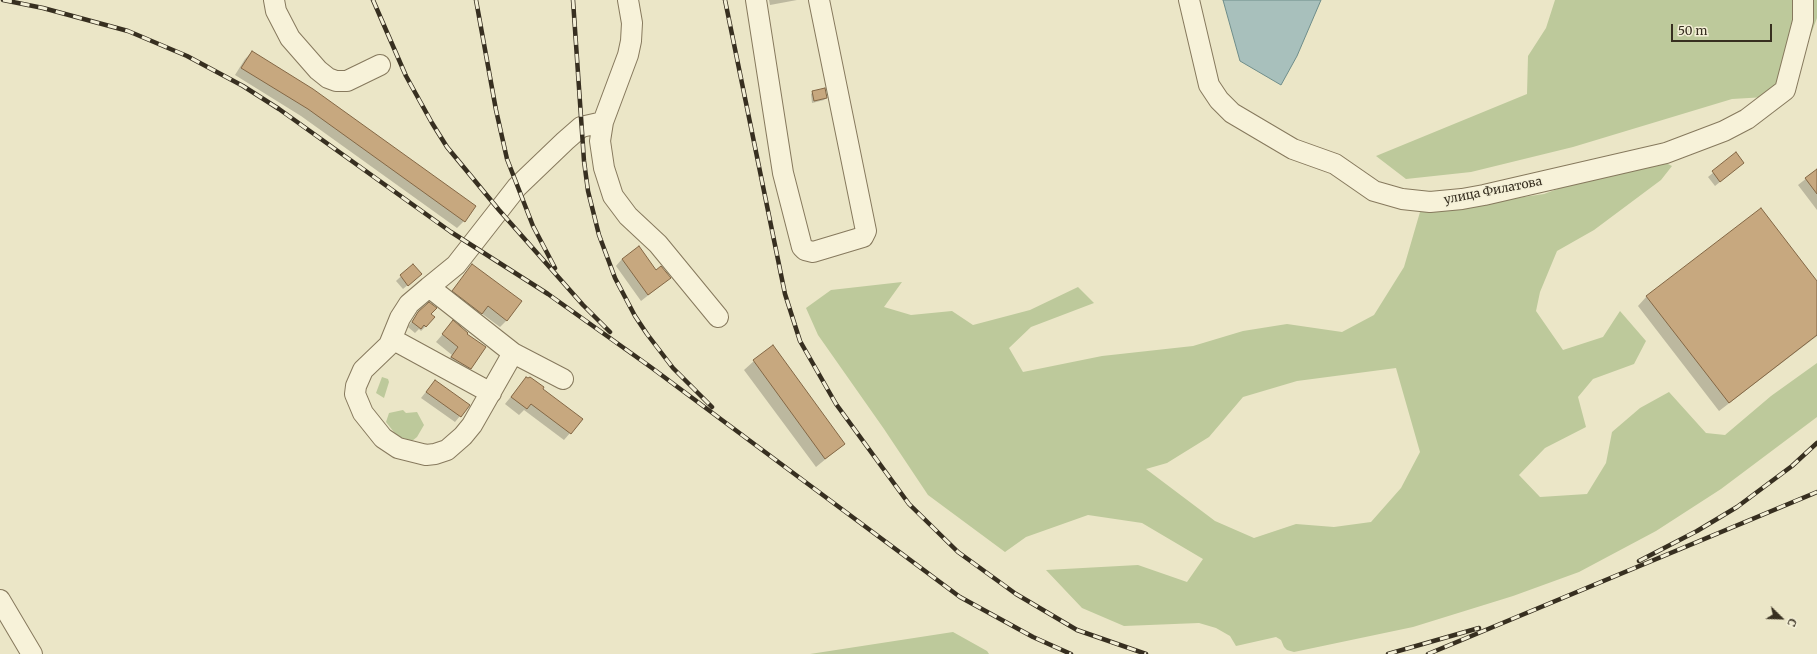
<!DOCTYPE html>
<html>
<head>
<meta charset="utf-8">
<style>
	body { margin:0 }
	#map { position:relative; width:1817px; height:654px; overflow:hidden; background:#ebe6c7; font-family:Merriweather,serif }
	canvas { display:block }
	.north { position:absolute; left:1761px; top:598px; width:40px; height:40px; -webkit-text-stroke:3px #f3efd6; paint-order:stroke; rotate:113deg; font-size:11px; font-weight:700; line-height:16px; text-align:center; color:#372f20 }
	.north::after { content:''; display:block; margin:auto; width:14px; height:18px; background:#372f20; clip-path:polygon(50% 0,100% 100%,50% 72%,0 100%) }
	.scale { position:absolute; left:1671px; top:24px; width:101px; height:18px; box-sizing:border-box; border:2px solid #372f20; border-top:0; padding-left:5px; font-size:12px; line-height:14px; white-space:nowrap; color:#372f20; -webkit-text-stroke:3px #f3efd6; paint-order:stroke }
</style>
</head>
<body>
<div id="map">
<canvas width="1817" height="654"></canvas>
<div class="north">С</div>
<div class="scale">50 m</div>
</div>
<script>
const c = document.querySelector('canvas').getContext('2d');
c.lineJoin = 'round';
function paint(path, color) { c.fillStyle = color; c.fill(path, 'evenodd'); }
const toPath = rows => new Path2D(rows.map(r => 'M' + r).join(''));
function trace(path, color, width, dash) { c.strokeStyle = color; c.lineWidth = width; c.lineCap = dash ? 'butt' : 'round'; c.setLineDash(dash || []); c.stroke(path); }
function label(font, color, halo, rows, align = 'center') {
  c.font = font + ' Merriweather,serif'; c.lineWidth = 3; c.setLineDash([]); c.textBaseline = 'middle'; c.strokeStyle = halo; c.fillStyle = color; for (const [text, x, y, turn = 0] of rows) {
    c.save(); c.translate(x, y); c.rotate((+turn || 0) * Math.PI / 180); c.textAlign = isNaN(turn) ? turn : align; if (halo) c.strokeText(text, 0, 0); c.fillText(text, 0, 0); c.restore();
  }
}
paint(toPath([
	[1555,0,1817,0,1817,18,1798,68,1766,97,1732,99,1573,147,1471,172,1406,179,1376,156,1527,94,1528,56,1546,28],
	[1649,155,1672,166,1661,180,1594,230,1557,251,1540,292,1536,311,1563,350,1603,337,1620,311,1646,341,1634,364,1593,379,1578,397,1586,427,1545,448,1519,475,1540,497,1587,494,1606,463,1612,432,1640,408,1669,392,1706,433,1725,435,1771,396,1817,363,1817,417,1721,489,1656,531,1579,572,1513,596,1413,627,1294,652,1287,650,1284,647,1281,640,1276,637,1236,646,1230,636,1216,628,1199,623,1124,626,1082,608,1046,570,1138,565,1187,582,1203,559,1142,523,1088,515,1026,537,1005,552,928,495,884,429,818,335,806,308,831,290,902,282,884,307,911,315,952,311,973,325,1030,310,1078,287,1094,303,1031,327,1009,348,1023,372,1102,356,1193,346,1243,331,1287,324,1342,332,1374,315,1404,267,1420,212,1544,194],
	[1396,368,1420,452,1401,488,1371,522,1334,527,1296,524,1254,538,1215,521,1146,469,1167,463,1209,437,1243,397,1297,381],
	[382,377,388,379,389,382,384,398,376,393],
	[403,410,406,413,417,412,424,425,417,437,412,441,397,436,386,422,389,413],
	[953,632,987,651,989,654,810,654]
]), '#bdc99b');
const water = toPath([
	[1223,0,1321,0,1297,56,1281,85,1240,61,1223,0]
]);
paint(water, '#a8c0bc');
trace(water, '#6f8d8a', 1);
paint(toPath([
	[769,0,797,0,770,5],
	[252,52,475,206,464,221,457,228,301,116,235,75,245,59],
	[813,92,826,98,824,100,812,103,811,94],
	[1736,154,1743,163,1715,186,1708,177],
	[1817,170,1817,210,1798,185],
	[622,259,656,271,670,278,641,301,616,266],
	[413,265,416,278,403,289,396,281],
	[472,266,507,320,500,327,481,313,474,320,446,298],
	[1817,283,1817,336,1719,411,1638,306,1647,296],
	[418,312,430,314,426,326,421,331,419,329,415,333,408,327],
	[453,322,466,334,470,368,463,375,445,364,452,355,436,342],
	[773,347,844,444,816,467,744,370,754,361],
	[526,378,541,389,570,433,564,440,524,410,519,415,505,404],
	[429,388,460,416,455,422,421,398]
]), '#0003');
const building = toPath([
	[252,51,313,89,476,206,465,222,308,109,241,68,252,51],
	[825,88,827,98,814,101,812,91,825,88],
	[1736,152,1744,163,1720,182,1712,171,1736,152],
	[1817,169,1817,194,1805,178,1817,169],
	[1761,208,1817,281,1817,335,1729,403,1646,296,1761,208],
	[639,246,656,270,661,266,671,278,648,295,622,259,639,246],
	[413,264,422,274,408,286,400,275,413,264],
	[472,264,522,301,507,321,488,306,482,314,452,291,472,264],
	[429,302,437,308,431,314,435,317,426,327,424,325,421,329,412,322,418,312,429,302],
	[453,320,468,333,467,334,486,347,471,369,451,357,458,347,442,334,453,320],
	[773,345,845,444,825,459,753,360,773,345],
	[526,377,528,378,530,377,544,387,543,389,583,419,571,434,531,404,527,409,511,397,526,377],
	[435,380,470,405,461,417,426,392,435,380]
]);
paint(building, '#c7a87f');
trace(building, '#836745', 1);
const minor = toPath([
	[274,0,276,11,290,38,318,70,328,78,336,81,347,81,380,65],
	[628,0,632,23,631,41,628,55,603,122,600,141,604,168,613,196,628,216,658,244,718,317],
	[756,0,783,173,802,247,805,250,813,252,863,237,866,231,819,0],
	[1189,0,1209,85,1219,100,1232,113,1293,149,1335,164,1374,191,1402,199,1430,202,1462,199,1484,195,1666,153,1724,131,1747,119,1785,90,1803,21,1803,0],
	[429,287,409,304,400,318,389,345,363,370,356,386,355,394,363,413,383,438,398,448,426,455,435,454,447,450,463,436,472,425,513,353,429,287,456,265,517,187,565,141,581,127,603,122],
	[392,339,491,393],
	[513,353,563,379],
	[0,600,32,654]
]);
trace(minor, '#86795d', 22);
trace(minor, '#f7f2d9', 20);
const rail = toPath([
	[3,0,43,8,128,31,187,56,243,86,279,109,451,232,548,294,652,368,960,597,1033,637,1071,654],
	[373,0,406,76,432,123,447,147,499,210,583,305,610,332],
	[476,0,496,110,507,159,533,226,555,268],
	[573,0,584,161,588,191,599,235,615,278,635,316,647,334,673,368,712,407],
	[725,0,785,294,800,341,836,404,909,504,958,552,1016,594,1077,630,1146,654],
	[1639,561,1697,531,1737,507,1792,466,1817,443],
	[1388,654,1479,628],
	[1428,654,1817,492]
]);
trace(rail, '#372f20', 4.5);
trace(rail, '#f3efd6', 3, [9]);
label('12px', '#372f20', '#f3efd6', [
	["улица Филатова",1493,191,-11]
]);
</script>
</body>
</html>
